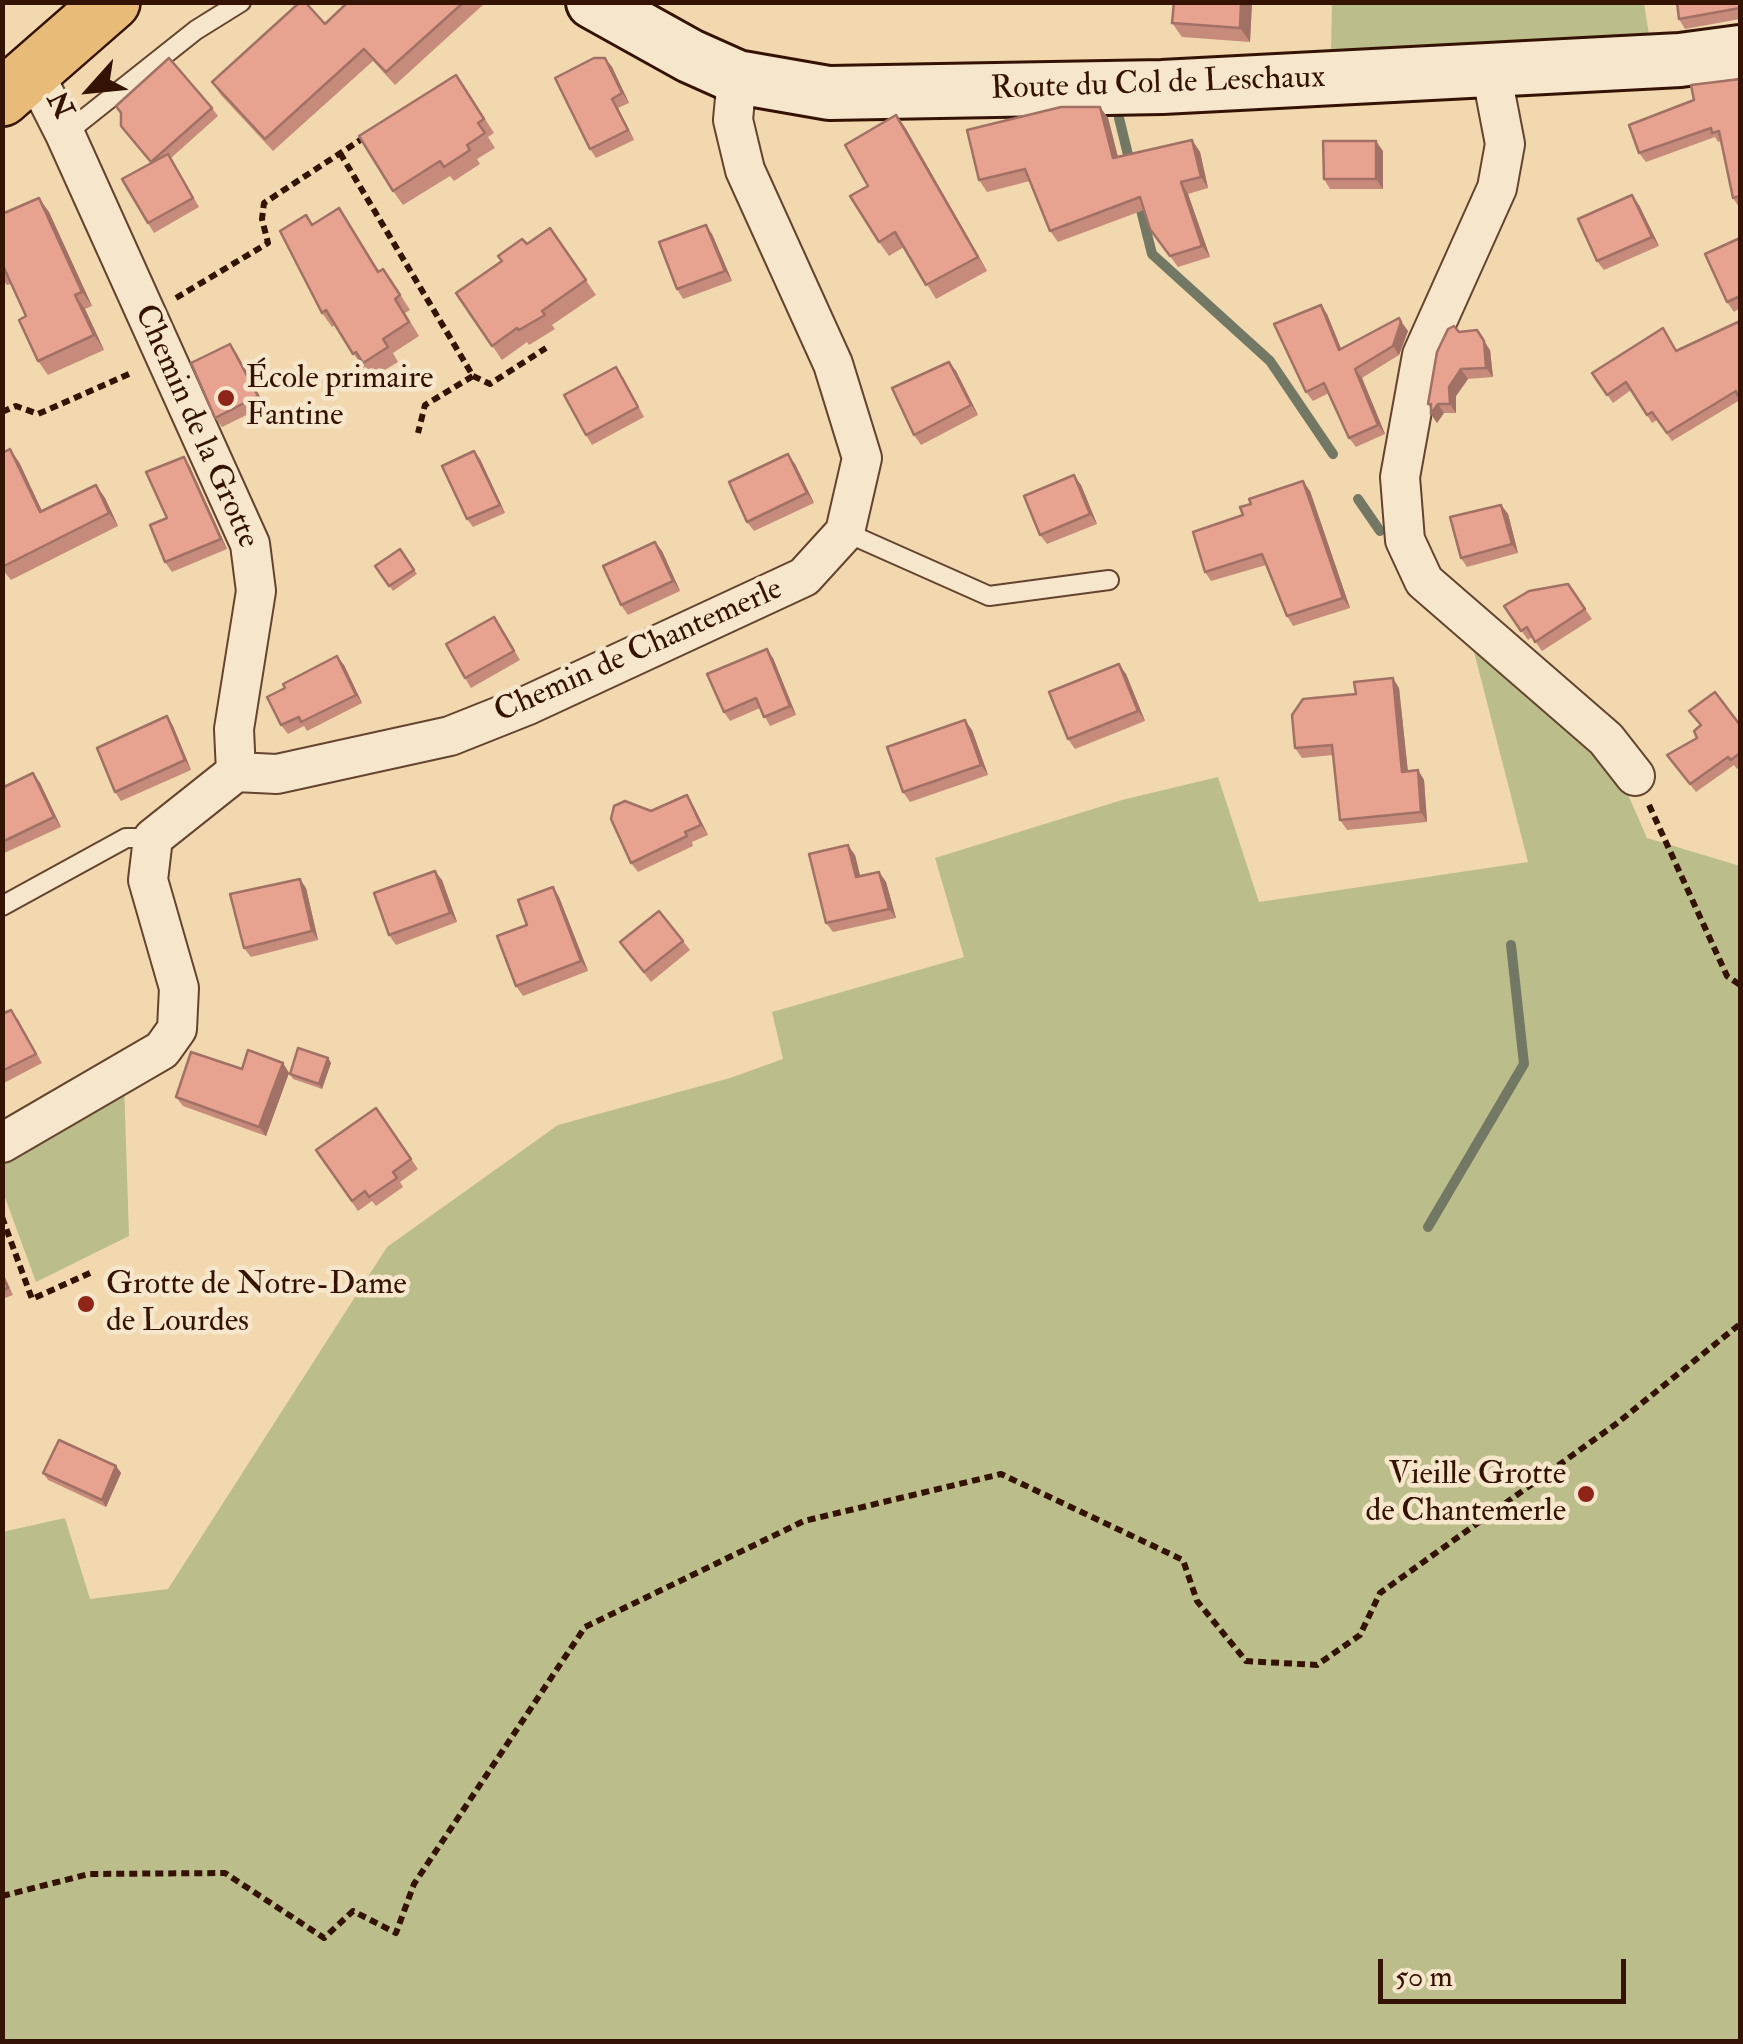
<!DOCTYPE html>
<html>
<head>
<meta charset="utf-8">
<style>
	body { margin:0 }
	#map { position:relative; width:1743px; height:2044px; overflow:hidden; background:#f1d8af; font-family:"IM FELL Double Pica",serif }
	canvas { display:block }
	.frame { position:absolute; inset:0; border:5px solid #351304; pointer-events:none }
	.north { position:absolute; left:40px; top:40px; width:100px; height:100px; -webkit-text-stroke:8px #f6e6cb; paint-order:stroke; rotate:243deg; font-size:28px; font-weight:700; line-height:40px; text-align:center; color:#351304 }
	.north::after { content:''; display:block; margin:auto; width:35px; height:45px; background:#351304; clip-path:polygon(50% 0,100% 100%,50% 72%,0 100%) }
	.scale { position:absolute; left:1378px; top:1959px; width:248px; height:45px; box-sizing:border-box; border:5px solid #351304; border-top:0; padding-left:12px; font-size:30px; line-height:35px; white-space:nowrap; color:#351304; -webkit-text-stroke:8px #f6e6cb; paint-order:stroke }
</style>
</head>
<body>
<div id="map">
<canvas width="1743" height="2044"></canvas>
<div class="frame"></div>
<div class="north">N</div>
<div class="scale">50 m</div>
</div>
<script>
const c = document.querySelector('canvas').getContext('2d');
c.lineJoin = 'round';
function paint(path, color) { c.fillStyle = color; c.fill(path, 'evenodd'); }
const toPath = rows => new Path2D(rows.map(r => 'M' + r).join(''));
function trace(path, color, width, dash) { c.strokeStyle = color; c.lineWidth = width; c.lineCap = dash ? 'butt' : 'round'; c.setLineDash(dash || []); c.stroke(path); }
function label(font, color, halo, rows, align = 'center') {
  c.font = font + ' "IM FELL Double Pica",serif'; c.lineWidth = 9; c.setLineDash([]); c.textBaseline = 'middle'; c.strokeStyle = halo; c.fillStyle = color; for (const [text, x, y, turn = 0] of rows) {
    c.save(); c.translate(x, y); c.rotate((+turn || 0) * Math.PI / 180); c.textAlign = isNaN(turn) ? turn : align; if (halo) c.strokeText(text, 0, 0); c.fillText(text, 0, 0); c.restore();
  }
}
paint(toPath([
	[1332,2,1644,3,1650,41,1331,53],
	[1473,648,1596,753,1622,781,1647,838,1740,866,1740,2041,3,2041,2,1532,65,1518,90,1599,168,1589,387,1247,558,1125,730,1078,783,1059,772,1012,964,957,935,858,1122,800,1218,777,1259,902,1528,862],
	[124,1082,129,1236,36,1282,3,1192,3,1158]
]), '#bbbe8a');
trace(toPath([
	[1119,118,1131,167],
	[1138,198,1152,254,1270,361,1333,454],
	[1358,499,1380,531],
	[1428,1227,1524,1064,1511,945]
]), '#737865', 10);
const service = toPath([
	[65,134,196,30,241,2],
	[845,532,989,596,1109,580],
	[2,906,126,838,153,838]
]);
const minor = toPath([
	[1491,71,1505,144,1497,188,1422,355,1400,477,1405,540,1424,581,1606,739,1635,776],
	[236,772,277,774,450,736,528,705,804,577,845,532,862,458,833,364,745,170,733,120,737,77],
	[2,1143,162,1050,177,1029,179,988,148,880,153,838,236,772,234,729,256,591,250,544,65,134,33,71]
]);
const secondary = toPath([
	[593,2,690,56,737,77,829,93,1162,87,1680,60,1740,52]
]);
const primary = toPath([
	[2,98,112,2]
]);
trace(service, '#64442f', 22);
trace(minor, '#64442f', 42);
trace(secondary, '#351304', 58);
trace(primary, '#351304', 60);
trace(toPath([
	[340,153,473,376,425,405,418,433],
	[176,298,268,243,262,219,264,203,365,137],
	[473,376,490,384,546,348],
	[2,412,16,406,38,414,129,374],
	[1649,805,1727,976,1740,985],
	[2,1217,32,1299,90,1273],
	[2,1896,89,1874,225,1873,324,1938,353,1911,396,1933,414,1884,585,1627,804,1521,1001,1474,1183,1560,1197,1601,1246,1661,1317,1665,1360,1635,1380,1593,1616,1424,1740,1324]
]), '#351304', 6, [8, 5]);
trace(service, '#f6e6cb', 18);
trace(minor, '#f6e6cb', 38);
trace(secondary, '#f6e6cb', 52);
trace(primary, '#e8bc78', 55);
paint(toPath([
	[348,2,483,2,484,4,395,85,373,61,273,151,221,95,212,82,325,24],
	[1252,2,1250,42,1182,37,1172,23],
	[1740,2,1740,19,1685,29,1679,19],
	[605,58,612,67,629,103,618,108,634,140,596,158,590,149],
	[1740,79,1740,206,1739,207,1733,198,1721,141,1718,142,1715,137,1646,162,1639,153,1694,100],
	[466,89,494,133,488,137,495,148,477,159,480,164,454,181,450,176,403,205,393,191],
	[1100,107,1108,118,1118,157,1192,140,1200,152,1208,188,1188,194,1210,257,1178,267,1150,229,1144,210,1058,242,1050,231,1030,181,987,192,979,180],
	[212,108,218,116,171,158,199,207,154,233,148,223,151,163,121,126],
	[896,115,906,129,987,271,936,299,904,247,889,256,879,242,868,186],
	[1383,151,1383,189,1330,189,1324,179],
	[1639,205,1659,246,1604,270,1597,261],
	[339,208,379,271,393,283,410,310,405,313,419,336,393,353,398,362,373,377,366,367,363,368,335,325,332,327,322,313,313,224],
	[49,212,92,306,85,309,104,350,48,375,38,361,26,316,11,284,7,285,2,279,2,214],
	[550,228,596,295,552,325,555,329,529,345,527,342,502,360,456,293],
	[712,234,732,281,683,299,677,289],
	[1740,238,1740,308,1734,312,1727,302],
	[1321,305,1327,314,1341,348,1399,318,1408,331,1399,355,1362,378,1385,434,1356,447,1349,438,1329,393,1313,401,1306,392],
	[1738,322,1740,325,1740,400,1672,441,1657,420,1652,423,1631,390,1613,403,1592,373,1663,328,1677,351],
	[1459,332,1490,350,1493,377,1468,379,1456,396,1456,413,1444,413,1437,423,1431,414,1431,409,1428,404],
	[230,344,265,406,222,427,215,418],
	[949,362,956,371,978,415,921,445,914,435],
	[623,377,644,417,592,445,586,435],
	[2,453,19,462,42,511,96,485,105,498,118,526,11,580,2,569],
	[480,459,505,513,473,527,467,519],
	[795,464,814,503,754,531,747,522],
	[190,467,227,549,172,572,165,562,167,518],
	[1081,485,1097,524,1047,544,1040,535],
	[1310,491,1350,608,1293,626,1287,616,1266,565,1211,581,1205,572,1243,515],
	[1501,505,1508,514,1518,553,1467,567,1461,558],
	[655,542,662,551,680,591,628,615,621,605],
	[400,549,417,574,393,591,375,566],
	[1568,584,1592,619,1542,651,1532,637,1528,640,1504,606],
	[501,627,520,660,471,688,465,678],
	[773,658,796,715,770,726,760,708,730,721,724,712],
	[344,665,362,703,307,731,304,726,288,734,281,725],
	[1126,674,1145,721,1075,749,1068,739],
	[1399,688,1408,772,1418,770,1424,780,1427,822,1347,830,1340,820,1333,755,1302,758,1295,748,1356,694],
	[167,716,173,726,191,770,121,801,115,792],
	[1740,725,1740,766,1737,769,1734,765,1696,792,1667,755],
	[972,730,988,775,910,802,903,792],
	[33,773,40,783,61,827,2,854,2,788],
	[693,805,708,835,692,842,693,846,638,872,631,863,651,811],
	[855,855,860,876,879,872,886,882,896,918,833,932,826,923],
	[442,880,457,922,396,945,389,935],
	[553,887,559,897,588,971,523,996,516,986,527,925],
	[306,888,318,940,251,957,244,948],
	[683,941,690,950,651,982,627,952],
	[2,1014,18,1019,42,1063,2,1084],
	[328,1058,331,1063,322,1089,293,1079,290,1074],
	[283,1063,289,1073,266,1136,183,1106,176,1097,242,1069],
	[376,1108,418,1169,400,1182,403,1187,376,1206,372,1201,358,1211,316,1150],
	[2,1270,13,1295,2,1299],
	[116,1466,121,1473,106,1507,48,1480,43,1473]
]), '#c78b7c');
paint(toPath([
	[1241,2,1252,2,1250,42,1240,28],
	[605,58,612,67,629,103,622,93],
	[612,99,618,108,634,140,628,130],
	[1100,107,1108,118,1121,169,1113,158],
	[896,115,906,129,987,271,978,257],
	[1192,140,1200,152,1208,188,1201,177],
	[1376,141,1383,151,1383,189,1376,179],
	[1181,182,1188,194,1210,257,1202,246],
	[1632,195,1639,205,1659,246,1652,237],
	[39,198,49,212,92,306,82,292],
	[706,225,712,234,732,281,725,271],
	[75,295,85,309,104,350,94,335],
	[1321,305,1327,314,1345,359,1339,350],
	[1401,322,1408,331,1399,355,1393,346],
	[1477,330,1490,350,1493,377,1486,368],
	[230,344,237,354,265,406,258,396],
	[949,362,956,371,978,415,971,405],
	[1355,369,1362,378,1385,434,1378,425],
	[1461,369,1468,379,1456,396,1456,413,1450,404,1449,387],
	[1438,404,1444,413,1437,423,1431,414],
	[10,449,19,462,49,526,40,512],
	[474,451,480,459,505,513,500,505],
	[788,454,795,464,814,503,807,493],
	[184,457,190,467,227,549,221,539],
	[1074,475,1081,485,1097,524,1090,514],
	[1303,481,1310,491,1350,608,1343,598],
	[96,485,105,498,118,526,109,513],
	[1501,505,1508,514,1518,553,1512,544],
	[655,542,662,551,680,591,673,581],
	[767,649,773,658,796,715,790,706],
	[337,656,344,665,362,703,356,695],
	[1119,664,1126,674,1145,721,1138,711],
	[1393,678,1399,688,1409,782,1402,772],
	[167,716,173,726,191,770,185,760],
	[965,720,972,730,988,775,981,765],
	[1418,770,1424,780,1427,822,1421,812],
	[33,773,40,783,61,827,54,817],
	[687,795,693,805,708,835,701,825],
	[848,845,855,855,863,887,856,877],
	[435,871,442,880,457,922,450,913],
	[879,872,886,882,896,918,889,909],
	[300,879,306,888,318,940,312,931],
	[553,887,559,897,588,971,581,961],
	[328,1058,331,1063,322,1089,319,1084],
	[283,1063,289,1073,266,1136,259,1127],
	[116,1466,121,1473,106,1507,102,1500]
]), '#a27165');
const building = toPath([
	[300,2,305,2,325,24,348,2,464,2,386,72,364,49,265,139,212,82,300,2],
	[1174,2,1241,2,1240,28,1172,23,1174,2],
	[1677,2,1740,2,1740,8,1679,19,1677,2],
	[169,58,212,108,151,162,121,126,121,113,116,106,169,58],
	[594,58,605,58,622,93,612,99,628,130,590,149,555,78,594,58],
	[456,75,484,119,478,123,485,133,467,145,470,150,444,167,440,161,393,191,359,136,456,75],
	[1740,79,1740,196,1733,198,1719,131,1712,133,1711,128,1639,153,1629,125,1694,100,1691,85,1740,79],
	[1061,107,1100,107,1113,158,1192,140,1201,177,1181,182,1202,246,1170,256,1150,229,1140,197,1050,231,1025,169,979,180,967,130,1061,107],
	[896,115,978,257,926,285,895,232,879,242,850,196,868,186,845,145,896,115],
	[1323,141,1376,141,1376,179,1324,179,1323,141],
	[168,154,193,198,148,223,122,179,168,154],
	[1632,195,1652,237,1597,261,1578,219,1632,195],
	[39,198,82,292,75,295,94,335,38,361,19,320,26,316,4,268,2,269,2,214,39,198],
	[339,208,378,272,383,269,400,295,395,299,409,322,383,339,388,347,363,363,356,352,353,354,326,310,322,313,280,231,306,215,312,225,339,208],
	[706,225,725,271,677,289,659,242,706,225],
	[550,228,586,280,542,311,545,315,519,330,517,328,492,346,456,293,502,261,498,256,522,239,527,244,550,228],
	[1740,238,1740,296,1727,302,1705,254,1740,238],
	[1321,305,1339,350,1399,318,1401,322,1393,346,1355,369,1378,425,1349,438,1324,383,1306,392,1274,324,1321,305],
	[1738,322,1740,327,1740,395,1738,396,1736,391,1667,433,1652,412,1647,415,1626,382,1607,395,1592,373,1663,328,1676,351,1738,322],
	[1454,326,1459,332,1477,330,1484,341,1486,368,1461,369,1449,387,1450,404,1438,404,1431,414,1431,404,1428,404,1437,352,1448,329,1454,326],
	[230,344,258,396,215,418,191,363,230,344],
	[949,362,971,405,914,435,892,388,949,362],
	[616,367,638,407,586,435,564,395,616,367],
	[10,449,40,512,96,485,109,513,2,567,2,453,10,449],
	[474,451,500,505,467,519,442,466,474,451],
	[788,454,807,493,747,522,729,482,788,454],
	[184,457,221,539,165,562,150,525,167,518,146,472,184,457],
	[1074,475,1090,514,1040,535,1024,496,1074,475],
	[1303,481,1343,598,1287,616,1262,554,1205,572,1193,532,1243,515,1240,507,1251,504,1249,499,1303,481],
	[1501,505,1512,544,1461,558,1450,517,1501,505],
	[655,542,673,581,621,605,603,566,655,542],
	[400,549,414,570,389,586,375,566,400,549],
	[1568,584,1585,609,1535,642,1527,627,1521,631,1504,606,1529,591,1568,584],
	[494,617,514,651,465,678,446,644,494,617],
	[767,649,790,706,764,717,756,698,724,712,707,674,767,649],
	[337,656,356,695,301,722,299,717,281,725,267,697,285,688,283,684,337,656],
	[1119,664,1138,711,1068,739,1049,692,1119,664],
	[1393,678,1402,772,1418,770,1421,812,1340,820,1332,745,1295,748,1292,715,1303,699,1356,694,1354,682,1393,678],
	[1715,692,1740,725,1740,753,1731,760,1728,757,1690,784,1667,755,1697,738,1694,731,1701,725,1689,711,1715,692],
	[167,716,185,760,115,792,97,748,167,716],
	[965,720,981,765,903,792,887,747,965,720],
	[33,773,54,817,2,842,2,788,33,773],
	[687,795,701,825,685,832,687,836,631,863,611,819,614,806,625,801,651,811,687,795],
	[848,845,856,877,879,872,889,909,826,923,809,854,848,845],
	[435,871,450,913,389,935,374,893,435,871],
	[300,879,312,931,244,948,230,894,300,879],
	[553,887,581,961,516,986,497,936,527,925,518,900,553,887],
	[659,911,683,941,644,972,620,942,659,911],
	[11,1010,36,1054,2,1071,2,1014,11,1010],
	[298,1048,328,1058,319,1084,290,1074,298,1048],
	[248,1050,283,1063,259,1127,176,1097,191,1052,242,1069,248,1050],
	[376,1108,411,1159,393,1172,397,1178,369,1197,365,1191,352,1201,316,1150,376,1108],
	[2,1275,8,1288,2,1290,2,1275],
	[59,1440,116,1466,102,1500,43,1473,59,1440]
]);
paint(building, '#e7a290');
trace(building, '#a27165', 2.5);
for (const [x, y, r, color] of [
	[226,398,10,"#8f2418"],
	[86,1304,10,"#8f2418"],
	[1586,1494,10,"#8f2418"]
]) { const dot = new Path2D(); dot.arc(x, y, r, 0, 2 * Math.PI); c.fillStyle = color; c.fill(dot); trace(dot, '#f6e6cb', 4); }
label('32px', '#351304', '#f6e6cb', [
	["Route du Col de Leschaux",1158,85,-2],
	["Chemin de la Grotte",195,427,66],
	["Chemin de Chantemerle",639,652,-24]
]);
label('32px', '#351304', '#f6e6cb', [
	["École primaire",246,380],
	["Fantine",246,417],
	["Grotte de Notre-Dame",106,1286],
	["de Lourdes",106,1323],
	["Vieille Grotte",1566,1476,"right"],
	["de Chantemerle",1566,1513,"right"]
], 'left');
</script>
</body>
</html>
